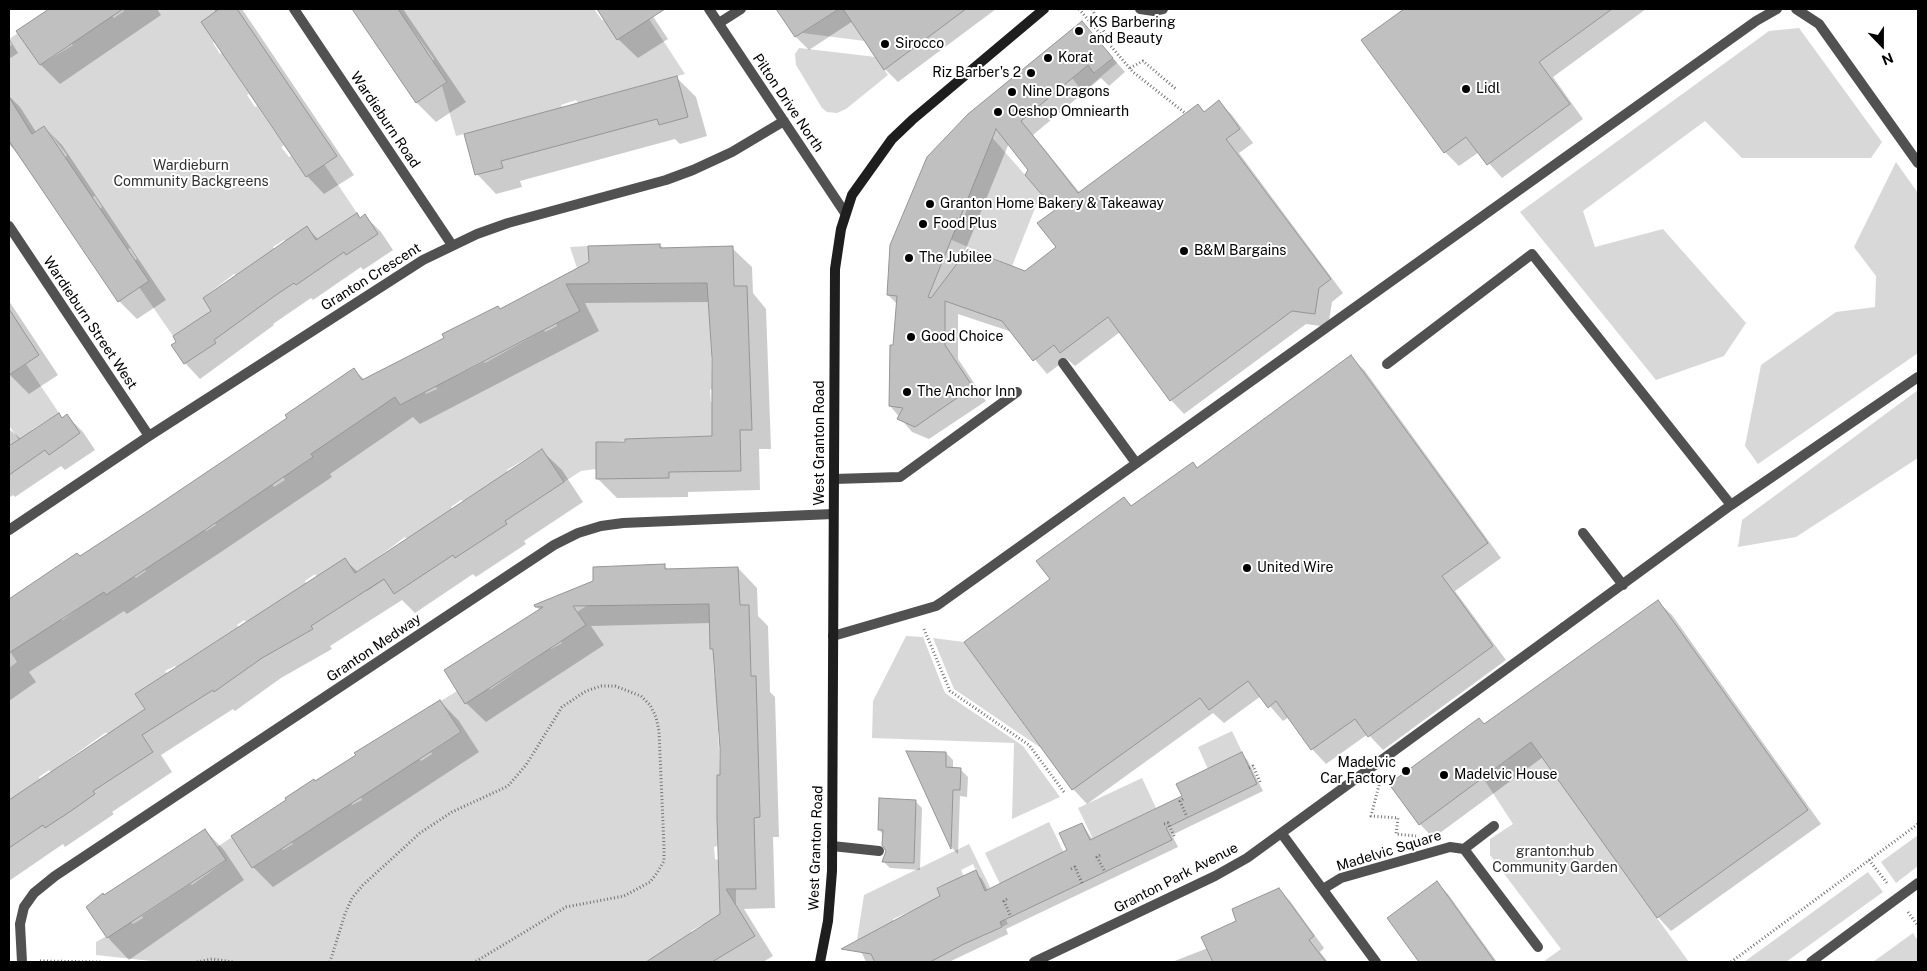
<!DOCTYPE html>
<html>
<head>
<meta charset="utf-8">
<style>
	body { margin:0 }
	#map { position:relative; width:1927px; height:971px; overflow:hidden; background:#fff; font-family:"Public Sans",sans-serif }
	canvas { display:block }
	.frame { position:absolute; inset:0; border:10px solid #000; pointer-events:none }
	.north { position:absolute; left:1857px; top:20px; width:50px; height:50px; -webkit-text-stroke:4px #fff; paint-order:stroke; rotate:158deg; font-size:14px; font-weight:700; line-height:20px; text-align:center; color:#000 }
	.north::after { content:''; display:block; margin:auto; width:18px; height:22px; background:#000; clip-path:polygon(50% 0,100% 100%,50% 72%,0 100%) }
</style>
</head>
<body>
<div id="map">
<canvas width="1927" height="971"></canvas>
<div class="frame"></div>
<div class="north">N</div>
</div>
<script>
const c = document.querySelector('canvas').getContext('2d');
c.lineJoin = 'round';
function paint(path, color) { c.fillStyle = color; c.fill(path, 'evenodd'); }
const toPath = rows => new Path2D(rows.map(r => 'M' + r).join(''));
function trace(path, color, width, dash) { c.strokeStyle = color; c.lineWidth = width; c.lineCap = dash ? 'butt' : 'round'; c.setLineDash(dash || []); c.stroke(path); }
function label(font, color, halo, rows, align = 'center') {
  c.font = font + ' "Public Sans",sans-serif'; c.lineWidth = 4; c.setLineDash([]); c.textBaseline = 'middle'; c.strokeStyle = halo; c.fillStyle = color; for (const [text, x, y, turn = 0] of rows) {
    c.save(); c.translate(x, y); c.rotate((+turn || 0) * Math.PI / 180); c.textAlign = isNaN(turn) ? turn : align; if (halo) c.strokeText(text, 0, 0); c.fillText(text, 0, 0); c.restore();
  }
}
paint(toPath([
	[123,9,219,9,201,22,214,42,213,43,220,54,222,53,249,94,247,95,255,107,257,106,284,145,281,147,289,157,291,156,306,176,324,164,357,213,330,231,329,258,307,227,286,242,284,240,273,247,274,249,236,275,234,274,203,298,224,329,199,319,173,336,139,287,135,260,137,259,130,248,127,250,100,209,102,207,95,196,92,197,65,158,67,155,44,126,12,147,9,141,9,129,23,120,9,97,9,47,12,45,9,39,18,33,40,65,73,45,71,43,112,15,114,18,124,11],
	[594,9,602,20,649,19,685,74,578,103,576,100,561,105,562,108,456,136,442,86,447,82,433,61,434,59,398,10],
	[839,9,843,9,865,41,802,33],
	[1799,28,1882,142,1871,158,1742,158,1705,121,1583,211,1595,247,1663,229,1746,323,1724,356,1656,380,1520,212,1769,31],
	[799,48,876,57,888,75,846,109,837,113,827,112,822,108,796,65,795,54],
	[1113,58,1117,63,1083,92,1072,78,1088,65,1095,73],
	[989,134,1041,193,1012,266,938,234,947,213,963,219,971,199,968,198],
	[1896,162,1918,193,1918,353,1758,464,1745,446,1761,365,1836,312,1875,307,1876,276,1854,247],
	[588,246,590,283,632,284,632,282,661,281,661,284,703,283,709,280,712,389,710,390,711,402,713,402,714,439,708,436,668,437,596,443,596,469,581,471,564,482,542,449,507,470,508,472,463,501,461,500,451,507,452,509,407,539,405,537,373,561,385,579,367,591,345,559,317,577,315,574,305,581,306,584,246,622,244,620,237,625,238,627,176,667,175,666,165,671,167,674,135,694,156,726,142,735,105,733,51,772,49,770,39,777,40,780,9,800,9,668,17,662,9,650,9,620,17,614,63,620,103,590,106,595,134,576,136,578,146,571,145,569,204,530,206,531,216,525,215,523,272,484,274,487,285,480,283,477,313,457,310,453,349,428,381,370,400,405,425,392,426,394,437,389,436,386,484,362,485,363,544,330,545,332,557,326,556,323,580,311,562,276,577,268,570,247],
	[26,364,59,413,32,430,44,448,31,457,10,427,9,428,9,375],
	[1918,390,1918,458,1796,537,1738,547,1742,520],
	[594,601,666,602,666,605,707,604,711,601,710,649,713,649,714,677,718,677,719,706,717,707,720,775,717,846,714,847,715,859,718,860,719,890,736,889,736,906,703,927,702,925,691,931,692,933,646,962,160,962,96,955,96,942,131,922,133,924,143,918,142,916,190,884,192,885,225,861,217,847,232,837,252,868,282,849,283,850,293,844,292,842,351,803,352,805,362,800,361,797,419,759,421,761,432,754,431,752,461,732,441,701,457,691,491,689,550,648,551,649,562,643,561,640,585,624,577,612],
	[906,636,923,637,945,693,1023,746,1060,797,1012,819,1014,743,872,738,873,701],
	[933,638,964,642,1041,748,954,689],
	[1507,708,1657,918,1689,962,1543,962,1561,949,1490,855,1490,839,1513,824,1483,778,1509,759,1484,725],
	[1232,731,1242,752,1208,769,1198,747],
	[1142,778,1156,808,1093,839,1078,808],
	[1049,822,1064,853,1000,884,985,853],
	[1918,835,1918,866,1896,883,1881,862],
	[969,844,1008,924,1002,927,973,864,961,870,970,890,948,883,937,887,941,896,918,914,916,909,893,919,896,925,874,943,857,940,864,895],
	[1868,872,1883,892,1786,962,1744,962],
	[1913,933,1918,941,1918,962,1873,962]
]), '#d8d8d8');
paint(toPath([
	[54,9,157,9,161,15,60,84,40,64,18,31],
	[214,9,242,9,354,175,324,194,307,176],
	[353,9,403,9,466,102,436,122,417,103],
	[599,9,648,9,668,39,638,58,618,39],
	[777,9,996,9,898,82,885,69,853,21,809,50,796,37],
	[1406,9,1646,9,1553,77,1583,119,1502,178,1479,152,1459,166,1445,152,1363,41],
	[1082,23,1125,72,1109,86,1101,78,1033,135,1080,193,1198,106,1205,113,1219,102,1232,115,1253,143,1239,153,1343,293,1332,302,1328,327,1306,324,1184,414,1171,400,1120,332,1075,366,1067,359,1047,374,1012,332,958,314,958,359,986,401,929,439,912,432,890,406,897,304,888,295,891,245],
	[1009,143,1057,210,1057,248,1025,272,963,256],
	[9,38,18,53,9,59],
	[677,78,696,97,707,136,680,144,675,139,520,181,522,187,496,194,477,174,466,135],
	[9,96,20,107,36,132,44,127,62,145,166,300,137,319,119,301,17,153,9,144],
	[365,216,381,232,393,250,363,270,361,267,313,300,311,298,273,324,274,325,200,379,185,363,213,311,307,228,319,240],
	[660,245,664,249,732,248,752,267,753,293,766,309,771,449,759,449,760,490,688,492,688,497,617,498,598,479,713,437,713,358,710,302,585,303,599,331,420,424,413,417,330,474,332,477,224,550,127,614,124,611,29,672,36,682,9,701,9,622,13,618,9,611,81,558,289,419,354,370,365,380,500,310],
	[9,301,58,375,29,394,9,374],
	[1351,357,1365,371,1501,558,1455,591,1506,660,1383,750,1368,734,1326,764,1312,749,1289,717,1283,721,1261,696,1224,723,1213,713,1087,804,1073,789,966,642,1052,580,1124,498,1133,507,1198,469],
	[59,414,63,419,67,416,83,432,95,450,65,470,61,466,15,497,13,495,9,498,9,429,21,439],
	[542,451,562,470,583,502,524,541,526,544,476,577,473,574,415,613,402,600,330,646,332,649,281,678,235,711,233,709,161,755,172,772,112,812,114,814,65,847,63,844,9,881,9,802,147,709,345,560,358,572],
	[664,566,669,570,738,568,757,588,758,616,768,626,770,692,775,697,779,837,773,837,775,908,744,909,773,956,763,962,646,962,721,915,722,776,711,623,591,626,604,645,486,722,466,703,540,610,536,607],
	[1658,602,1672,615,1821,824,1671,931,1658,917,1543,757,1433,838,1420,824,1485,725],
	[440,701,459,721,479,752,273,887,253,867,315,782],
	[907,752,946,753,953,760,953,769,960,769,968,777,967,797,960,796,958,854,952,848],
	[1242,754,1248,761,1263,791,1172,835,1178,847,1006,929,1008,934,949,962,866,962,857,942,896,922,895,920,942,897,975,872,982,879,988,891,1069,851,1082,824,1093,840,1183,797],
	[915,801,922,808,920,870,890,868,883,861,887,851,884,835,879,830],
	[205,830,224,850,244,880,129,960,110,940,88,907],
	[1437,883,1448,894,1497,962,1421,962,1389,918],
	[1279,890,1290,901,1324,948,1320,952,1328,962,1172,962,1208,948]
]), '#0003');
const building = toPath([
	[49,9,123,9,40,65,16,31,49,9],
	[219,9,237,9,337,156,306,177,201,22,219,9],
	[352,9,398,9,447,82,416,103,352,9],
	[597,9,665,9,617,40,597,9],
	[776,9,839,9,795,37,776,9],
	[843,9,966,9,884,70,843,9],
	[1404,9,1612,9,1539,62,1570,104,1487,165,1466,137,1444,153,1361,40,1404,9],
	[1082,21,1113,58,1094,73,1088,65,1021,121,1046,152,1078,193,1198,104,1204,112,1219,100,1240,129,1226,139,1331,279,1319,288,1315,314,1292,311,1170,401,1108,317,1060,353,1054,345,1033,361,1002,321,945,301,945,345,973,387,915,427,897,419,903,408,889,406,890,345,893,345,897,296,887,295,890,245,927,157,968,114,1082,21],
	[996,129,1028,170,1025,175,1055,210,1037,223,1056,247,1025,271,968,249,931,298,928,297,996,129],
	[677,76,688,117,659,125,657,119,501,161,503,168,475,175,464,134,677,76],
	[9,97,32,134,44,126,149,281,118,302,9,141,9,97],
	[357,213,360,218,365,214,378,234,346,255,344,252,296,285,294,283,276,295,214,340,216,343,184,364,171,345,176,342,173,336,211,311,203,298,307,226,316,240,357,213],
	[660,244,660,248,733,246,734,286,747,286,752,430,740,430,741,471,669,472,669,478,596,479,596,442,625,442,625,439,712,436,712,358,707,283,566,284,580,311,400,405,395,397,311,454,313,457,205,530,106,595,104,592,9,653,9,599,77,553,80,556,149,511,287,418,285,415,354,368,362,380,444,338,442,334,498,306,500,309,589,262,588,246,660,244],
	[9,309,39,355,9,375,9,309],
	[1351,355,1488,543,1442,576,1493,646,1368,737,1355,719,1311,750,1276,701,1268,708,1248,681,1209,710,1200,698,1072,790,964,642,1050,579,1036,561,1124,497,1131,506,1193,462,1197,468,1351,355],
	[59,413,62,418,67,414,80,433,49,455,45,450,9,475,9,446,59,413],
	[542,449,564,482,505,521,507,524,455,558,453,555,394,594,384,579,311,626,313,629,262,658,214,692,213,690,142,735,153,752,93,791,95,794,71,811,45,828,43,825,9,848,9,800,145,709,135,694,345,558,355,573,542,449],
	[665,564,665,569,738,567,740,605,749,605,751,676,756,676,760,815,760,817,754,818,756,889,726,889,755,936,712,962,646,962,720,914,717,819,717,775,720,775,720,748,713,649,710,649,709,604,573,606,586,625,465,704,444,670,543,607,535,607,534,605,593,581,593,567,665,564],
	[1658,600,1808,810,1657,918,1531,742,1419,825,1389,784,1479,718,1484,724,1658,600],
	[440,700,461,732,252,868,231,836,286,800,285,798,314,779,315,781,356,755,354,753,440,700],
	[906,751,946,752,946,767,961,768,960,790,953,790,951,849,906,751],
	[1242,752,1257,784,1166,828,1172,840,1000,922,1002,927,964,944,930,962,875,962,871,954,841,949,940,896,937,888,976,870,985,891,1067,850,1059,833,1082,823,1090,840,1182,796,1176,784,1242,752],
	[879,798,916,800,914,863,882,862,886,851,882,845,883,830,878,830,879,798],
	[205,829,226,860,107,938,86,907,103,893,104,895,205,829],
	[1437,881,1495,962,1419,962,1387,918,1437,881],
	[1279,888,1314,936,1309,940,1326,962,1213,962,1201,937,1236,921,1232,909,1279,888]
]);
paint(building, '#c0c0c0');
trace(building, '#959595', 1);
trace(toPath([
	[1079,9,1133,72,1185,113],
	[1092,9,1109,41],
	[1130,68,1143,61,1176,89],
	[924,629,950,691,1029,745,1064,792],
	[1249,768,1253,766,1260,782],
	[1379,785,1371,816,1398,818,1396,834,1416,836],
	[1183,799,1180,801,1187,817],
	[1164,824,1168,823,1175,838],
	[1100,855,1097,857,1105,872],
	[1869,860,1887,883],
	[1071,869,1075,867,1082,883],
	[1007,899,1004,901,1011,917],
	[1908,912,1918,926],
	[40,961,101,962],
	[197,962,212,959,233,962],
	[330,962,345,914,352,898,363,885,420,833,452,812,508,786,526,765,562,707,586,691,601,686,615,686,641,696,650,705,656,717,659,731,664,847,664,861,657,873,650,882,624,896,566,907,475,962],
	[1731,962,1918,824]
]), '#737373', 3, [1, 2.5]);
trace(toPath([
	[1140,9,1154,11,1163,9],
	[1796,9,1819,24,1918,163],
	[719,23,741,9],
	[1063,363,1136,463],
	[1387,364,1532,254,1731,505],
	[834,479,900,477,1017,392],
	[1583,533,1623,585],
	[1564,627,1731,505,1918,377],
	[833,636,936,606,942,602,1756,21,1777,9],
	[832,846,879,851]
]), '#515151', 10);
trace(toPath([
	[294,9,452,245],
	[709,9,845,213],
	[9,226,149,436],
	[9,530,149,436,423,260,477,234,508,223,666,180,693,170,732,152,784,121],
	[1282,834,1376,962],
	[1464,849,1538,947],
	[1323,889,1341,878,1450,847,1464,849,1494,826],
	[22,962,20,924,24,907,34,893,55,876,554,545,578,533,601,526,623,523,833,514],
	[1034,962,1215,876,1247,858,1564,627],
	[1811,962,1918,883]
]), '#515151', 10);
trace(toPath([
	[820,962,828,921,832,871,835,269,841,229,852,195,892,139,912,120,1044,9]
]), '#1e1e1e', 10);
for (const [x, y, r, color] of [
	[1079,31,5,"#000"],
	[885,44,5,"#000"],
	[1048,58,5,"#000"],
	[1031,73,5,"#000"],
	[1466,89,5,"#000"],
	[1012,92,5,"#000"],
	[998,112,5,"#000"],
	[930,204,5,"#000"],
	[923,224,5,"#000"],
	[1184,251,5,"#000"],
	[909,258,5,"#000"],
	[911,337,5,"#000"],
	[907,392,5,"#000"],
	[1247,568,5,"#000"],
	[1406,771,5,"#000"],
	[1444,775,5,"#000"]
]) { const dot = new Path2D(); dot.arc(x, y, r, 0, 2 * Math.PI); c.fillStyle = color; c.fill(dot); trace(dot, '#fff', 2); }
label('14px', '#000', '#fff', [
	["KS Barbering",1089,23],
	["and Beauty",1089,39],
	["Sirocco",895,44],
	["Korat",1058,58],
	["Riz Barber's 2",1021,73,"right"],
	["Lidl",1476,89],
	["Nine Dragons",1022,92],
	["Oeshop Omniearth",1008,112],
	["Granton Home Bakery & Takeaway",940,204],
	["Food Plus",933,224],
	["B&M Bargains",1194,251],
	["The Jubilee",919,258],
	["Good Choice",921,337],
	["The Anchor Inn",917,392],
	["United Wire",1257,568],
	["Madelvic",1396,763,"right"],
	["Car Factory",1396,779,"right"],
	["Madelvic House",1454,775]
], 'left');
label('14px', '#000', '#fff', [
	["Pilton Drive North",788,103,56],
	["Wardieburn Road",385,120,56],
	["Granton Crescent",371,277,-32],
	["Wardieburn Street West",90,323,56],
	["West Granton Road",820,443,-90],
	["Granton Medway",374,648,-34],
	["West Granton Road",816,848,-88],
	["Madelvic Square",1389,851,-17],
	["Granton Park Avenue",1176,878,-27]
]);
label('14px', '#2f2f2f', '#fff', [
	["Wardieburn",191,166],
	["Community Backgreens",191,182],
	["granton:hub",1555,852],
	["Community Garden",1555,868]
]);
</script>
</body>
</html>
